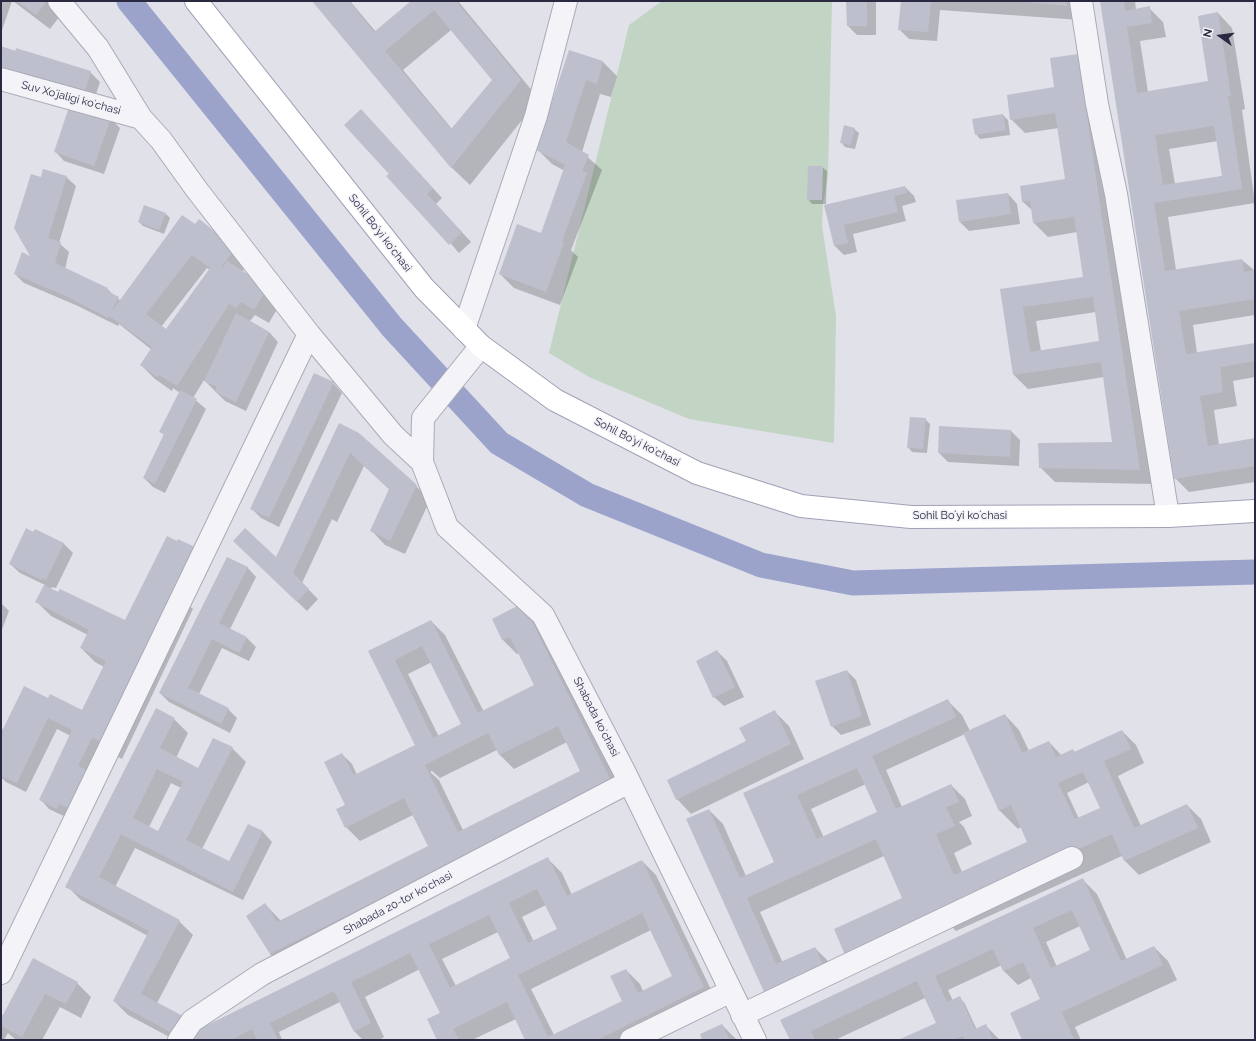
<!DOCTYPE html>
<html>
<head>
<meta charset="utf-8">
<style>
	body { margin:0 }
	#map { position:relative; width:1256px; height:1041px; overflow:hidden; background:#e1e1ea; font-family:Raleway,sans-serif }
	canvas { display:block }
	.frame { position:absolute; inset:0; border:2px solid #292a42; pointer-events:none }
	.north { position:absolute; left:1200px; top:16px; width:40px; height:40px; -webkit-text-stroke:3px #f1f1f7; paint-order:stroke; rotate:284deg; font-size:11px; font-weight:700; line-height:16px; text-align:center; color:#292a42 }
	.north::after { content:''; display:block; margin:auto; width:14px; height:18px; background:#292a42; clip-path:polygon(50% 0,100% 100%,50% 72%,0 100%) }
</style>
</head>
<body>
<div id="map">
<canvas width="1256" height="1041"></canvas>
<div class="frame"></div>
<div class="north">N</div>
</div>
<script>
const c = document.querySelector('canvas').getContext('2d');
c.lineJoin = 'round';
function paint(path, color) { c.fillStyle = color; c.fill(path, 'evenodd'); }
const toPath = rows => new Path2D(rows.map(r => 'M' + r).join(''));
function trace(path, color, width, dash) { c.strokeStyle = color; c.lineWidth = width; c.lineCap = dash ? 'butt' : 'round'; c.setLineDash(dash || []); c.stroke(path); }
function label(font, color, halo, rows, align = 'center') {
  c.font = font + ' Raleway,sans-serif'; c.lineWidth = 3; c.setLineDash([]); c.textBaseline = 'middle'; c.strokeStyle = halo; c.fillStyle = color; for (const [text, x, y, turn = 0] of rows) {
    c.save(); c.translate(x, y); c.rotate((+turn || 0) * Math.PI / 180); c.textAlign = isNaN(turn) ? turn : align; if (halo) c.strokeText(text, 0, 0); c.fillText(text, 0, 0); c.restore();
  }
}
paint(toPath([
	[662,1,832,1,828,176,823,204,822,226,836,316,834,443,689,419,589,377,549,353,629,25]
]), '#c2d4c3');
paint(toPath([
	[1,1,12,1,1,33],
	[13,1,52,1,63,12,50,29],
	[313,1,350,1,376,32,413,1,458,1,539,99,470,185,451,167],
	[451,30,493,80,452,129,403,70],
	[847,1,876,1,876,35,857,35,848,26],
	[902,1,1083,1,1080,20,940,10,937,41,909,39,899,29],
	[1101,1,1135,1,1136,10,1149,8,1163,22,1166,37,1140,41,1148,92,1209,82,1218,13,1232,28,1245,109,1242,110,1255,203,1168,217,1176,270,1242,260,1255,271,1255,315,1193,325,1197,353,1255,344,1255,377,1233,381,1237,406,1214,410,1219,445,1255,439,1255,482,1189,492,1175,478],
	[1218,141,1223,176,1175,184,1169,149],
	[1,47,90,72,100,82,92,106,1,74],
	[570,51,603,62,617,76,611,97,600,94,582,152,602,170,571,250,578,257,560,305,514,288,500,274,545,235,565,171,552,164,538,150],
	[1078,55,1087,65,1153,484,1055,482,1040,467,1113,443,1104,377,1028,389,1014,375,1001,290,1084,278,1077,232,1048,237,1034,223,1033,211,1023,202,1021,187,1066,180,1059,128,1025,133,1011,119,1055,88],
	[1096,312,1100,342,1041,351,1036,321],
	[1003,115,1008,120,1010,135,980,139,976,134],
	[110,118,120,128,104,174,64,161,55,151],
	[370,120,442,198,436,204,471,242,459,253,390,174],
	[854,129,859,133,855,149,845,147,841,142],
	[822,167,827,171,826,204,812,204,808,199],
	[66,177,76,186,59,243,69,252,65,269,107,289,121,301,183,217,249,263,242,272,281,302,269,323,255,315,250,321,269,332,278,342,246,411,225,401,204,380,193,398,206,409,165,493,153,487,144,478,165,436,161,432,180,393,173,388,172,391,155,379,141,365,152,350,119,324,118,326,78,306,24,283,15,274,33,258,41,178],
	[207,268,210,270,166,331,161,327],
	[905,187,914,196,916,202,902,206,906,221,853,234,857,252,844,255,835,246,826,206],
	[1008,194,1017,204,1020,224,969,231,960,222],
	[166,214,170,218,164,234,143,226,139,222],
	[333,383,342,393,279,527,261,518,251,508],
	[925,419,930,424,927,453,912,452,908,447],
	[340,425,416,486,430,500,405,554,385,545,371,530,390,490,364,466,337,522,332,519,302,583,318,599,307,611,234,541,276,559],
	[1011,431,1020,440,1019,466,948,462,939,453],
	[34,533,64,544,73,553,56,588,52,587,51,589,126,621,188,605,193,609,122,759,106,751,66,817,49,809,40,799,71,736,57,729,26,792,6,782,1,777,1,729,4,731,49,700,83,711,104,667,95,662,81,648,88,635,51,616,37,602,45,585,20,573,10,564],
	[247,567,256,577,230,629,247,638,256,647,249,661,222,648,199,694,228,709,237,718,230,733,169,702,160,693],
	[1,603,9,611,1,632],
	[523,605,537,619,626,797,285,968,270,954,265,904,281,921,429,847,413,815,360,841,346,827,346,805,342,754,352,764,357,775,417,749,370,652,431,621,445,635,484,712,536,686,519,653,517,654,503,640,493,620],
	[432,662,463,725,439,737,408,674],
	[567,742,581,771,463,830,439,780,430,772,432,771,440,778,497,750,500,755,514,769],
	[717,651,727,661,744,697,724,706,714,697],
	[847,671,856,680,871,725,841,735,832,726],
	[948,701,962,715,970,731,1005,715,1019,730,1029,751,1049,742,1062,756,1073,750,1075,752,1122,731,1136,745,1144,763,1118,776,1141,826,1187,805,1201,819,1211,842,1139,875,1125,861,1122,856,956,931,952,927,904,899,884,856,760,912,783,963,815,948,829,962,779,1005,765,991,709,810,723,824,746,876,776,863,745,794],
	[965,734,999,810,1018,829,1021,827,1028,842,962,872,954,853,972,844,964,827,959,822,972,816,965,799,951,785,902,807,886,770],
	[1089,782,1101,809,1079,819,1067,793],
	[866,784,878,812,824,838,811,809],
	[775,712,789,726,804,759,691,814,677,799,668,780,747,742],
	[174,719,188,733,176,758,199,769,232,748,246,762,202,849,229,863,249,825,263,832,272,842,243,900,135,848,115,887,179,921,193,935,157,1003,198,1031,548,859,562,873,572,895,642,861,656,875,717,1002,625,1040,526,1040,516,1019,472,1040,438,1040,441,1014,420,969,365,997,384,1037,379,1040,363,1040,354,1031,340,1002,279,1032,282,1040,175,1040,128,1015,114,1001,148,936,81,900,67,886],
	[171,783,181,788,159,832,149,827],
	[546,905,558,930,534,942,522,917],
	[651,930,674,976,643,991,640,984,626,970,625,1005,554,1035,531,989],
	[498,932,511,959,456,986,442,959],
	[1083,880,1097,894,1127,960,1154,947,1168,961,1177,980,1075,1027,1081,1040,1023,1040,1041,1000,1031,978,1018,985,1004,971,1002,965,948,990,953,1001,959,998,964,1002,977,1030,986,1026,1000,1040,901,1040,937,1023,925,998,835,1040,791,1040],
	[1080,926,1092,951,1057,967,1046,942],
	[33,959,77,983,91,997,81,1018,60,1007,42,1040,16,1040,8,1033,4,1040,1,1040,1,1016,3,1017],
	[722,1025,737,1040,703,1040]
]), '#0003');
trace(toPath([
	[129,1,392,327,499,443,587,495,761,565,853,583,1255,572]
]), '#9ba3cb', 25);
paint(toPath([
	[17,1,47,1,36,15],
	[312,1,349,1,374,32,411,1,456,1,521,80,451,168],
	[434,10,492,80,451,129,385,51],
	[846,1,867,1,867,26,847,26],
	[901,1,931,1,928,32,898,30],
	[1014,1,1067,1,1067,6],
	[1100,1,1124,1,1125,11,1150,6,1152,23,1127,27,1137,93,1208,81,1198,16,1218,12,1231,96,1228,96,1242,189,1154,203,1165,271,1242,259,1244,272,1255,270,1255,299,1179,311,1186,354,1255,343,1255,361,1220,367,1223,392,1200,396,1208,446,1255,438,1255,466,1174,479],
	[1214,126,1222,176,1163,185,1155,135],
	[1,46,15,51,16,48,91,71,83,97,1,68],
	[569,50,603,61,597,84,586,80,566,142,589,155,582,171,587,173,562,241,564,242,546,292,499,274,517,224,541,233,565,165,536,150],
	[1078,54,1098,191,1140,470,1039,468,1038,443,1112,442,1101,362,1013,375,1000,289,1083,277,1074,217,1033,223,1030,201,1022,202,1020,186,1065,179,1055,113,1010,120,1007,95,1054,87,1050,58],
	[1093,297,1099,341,1030,352,1023,307],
	[70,104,111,118,94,166,54,152],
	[361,109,433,188,427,194,462,232,449,245,386,176,389,174,344,125],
	[1003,114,1006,130,975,135,972,119],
	[844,125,855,128,851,145,840,143],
	[808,166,823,166,822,200,807,200],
	[43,169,67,176,48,238,61,242,55,263,108,288,107,291,119,297,109,315,182,215,195,224,199,219,236,248,222,266,223,267,227,261,268,287,254,310,241,302,236,308,229,304,177,386,159,375,157,377,140,365,152,347,109,316,108,318,68,297,14,274,22,252,30,256,14,228,31,174,41,177],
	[192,255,210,268,166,329,146,314],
	[905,186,907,193,894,196,898,212,844,225,848,243,834,246,824,205],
	[1008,193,1011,214,959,222,956,200],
	[144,205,166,213,159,230,138,222],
	[236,313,269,332,236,402,215,392,217,387,204,381],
	[314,373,334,382,269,518,250,509],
	[180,390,197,399,155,484,143,478,164,434,159,432],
	[910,417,926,418,923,449,907,448],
	[339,423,359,433,417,485,390,541,370,531,389,489,350,453,293,573,309,589,297,602,233,541,245,528,276,557],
	[939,426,1011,430,1010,457,938,453],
	[26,528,33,532,35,529,64,543,46,580,43,578,42,580,9,564],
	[167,536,177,541,178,539,201,550,108,745,92,738,78,766,87,770,69,808,59,804,57,809,39,800,72,730,48,718,17,783,1,776,1,728,3,729,24,686,48,698,50,694,82,710,106,661,80,648,89,630,35,602,44,585,58,592,60,589,125,620],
	[227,557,248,567,219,623,247,637,239,653,212,639,188,688,229,708,221,724,159,693],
	[523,603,612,783,270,954,246,916,265,903,277,922,428,846,404,798,345,828,336,809,345,805,324,762,342,753,354,775,415,745,368,651,431,620,478,713,534,685,510,637,502,640,492,619],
	[422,646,461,724,433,738,395,660],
	[558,726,580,771,458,832,425,765,488,733,499,755],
	[717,650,735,687,713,698,696,661],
	[847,670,862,716,831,727,815,681],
	[948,699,956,717,872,756,896,809,951,784,959,802,946,807,955,826,936,834,954,875,1027,842,1011,805,999,811,963,733,1005,714,1022,753,1049,741,1056,757,1073,749,1074,752,1122,730,1131,749,1104,761,1134,828,1187,804,1198,828,1124,861,1112,834,845,955,834,929,902,898,876,839,747,898,776,964,815,947,823,965,764,992,686,819,709,809,740,878,774,862,743,793],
	[857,768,877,812,817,839,797,795],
	[1083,772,1100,808,1075,819,1058,783],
	[156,708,175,718,160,748,198,768,213,738,233,747,186,840,229,861,248,824,263,831,233,892,121,834,99,877,180,920,141,994,187,1018,178,1036,113,1001,149,931,65,887],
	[157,769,183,782,158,831,133,818],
	[775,710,791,744,676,800,667,780,746,741,739,728],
	[548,857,567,896,642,860,704,987,597,1040,525,1040,507,1002,453,1029,459,1040,437,1040,427,1019,440,1013,410,953,351,982,371,1023,354,1032,334,991,270,1023,278,1040,257,1040,252,1029,231,1040,184,1040,183,1037],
	[537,889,557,929,528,943,509,903],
	[642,913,672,976,638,993,626,969,610,976,622,1001,548,1037,518,975],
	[489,915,510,958,450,988,429,944],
	[1083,878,1121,961,1154,946,1163,965,1062,1012,1074,1040,1022,1040,1010,1013,1040,999,1023,962,1003,971,993,949,935,976,947,1002,960,996,975,1029,986,1024,993,1040,965,1040,963,1036,953,1040,898,1040,936,1023,917,981,811,1031,815,1040,790,1040,780,1020],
	[1072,910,1090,950,1051,968,1033,928],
	[33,958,78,982,66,1004,45,994,22,1037,1,1026,1,1015,3,1015],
	[722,1024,730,1040,702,1040,700,1034]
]), '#bebfcd');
const minor = toPath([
	[59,1,98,48,141,118,161,140,197,190,309,334,393,435,422,462],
	[1081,1,1097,104,1116,194,1168,516],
	[1,79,141,118],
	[464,329,536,116,566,1],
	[481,346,423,418,422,462,439,506,447,527,543,615,624,771,755,1040],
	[1,973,309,334],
	[742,1015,1072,858],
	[179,1040,192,1021,262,974,629,782],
	[631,1040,731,991]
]);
const major = toPath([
	[196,1,424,288,481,346,555,400,697,473,801,506,911,517,1168,516,1255,511]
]);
trace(minor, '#aaaab8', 24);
trace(major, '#a0a1b6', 24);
trace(minor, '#f4f4f8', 22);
trace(major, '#fff', 22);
label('11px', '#292a42', '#f1f1f7', [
	["Suv Xoʻjaligi koʻchasi",71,98,15],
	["Sohil Boʻyi koʻchasi",380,233,52],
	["Sohil Boʻyi koʻchasi",637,442,27],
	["Sohil Boʻyi koʻchasi",960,516],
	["Shabada koʻchasi",596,717,63],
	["Shabada 20-tor koʻchasi",398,903,-28]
]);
</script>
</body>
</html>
